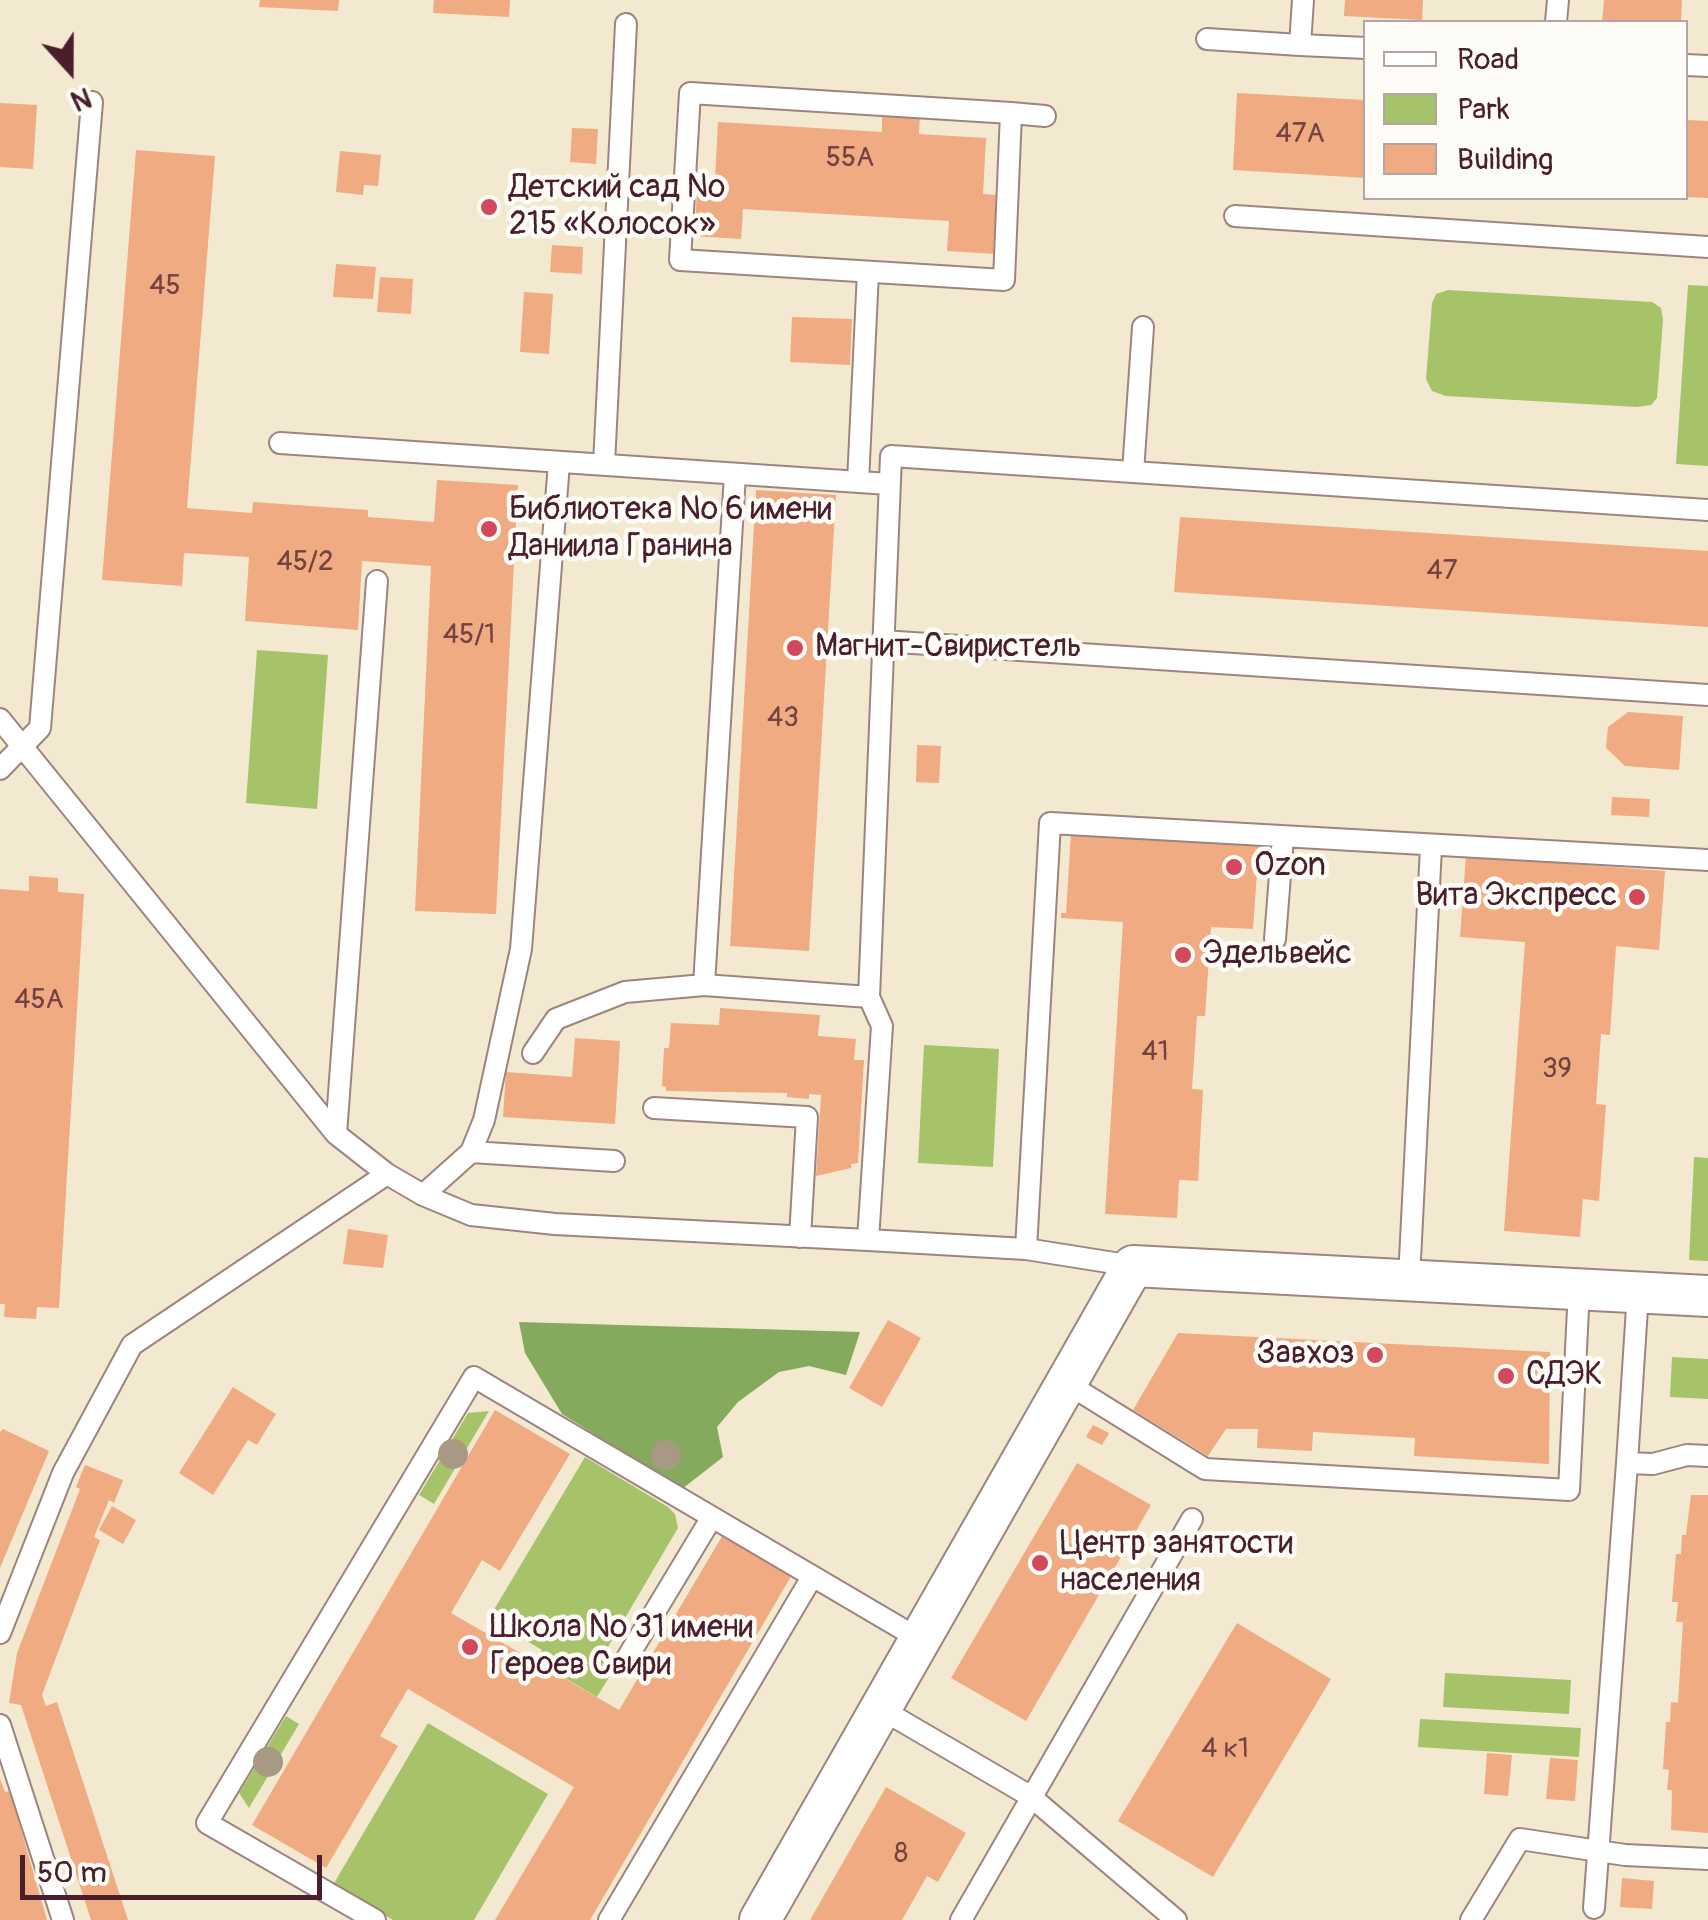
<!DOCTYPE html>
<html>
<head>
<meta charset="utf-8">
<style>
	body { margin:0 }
	#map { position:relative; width:1708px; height:1920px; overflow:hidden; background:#f3e9d1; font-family:Pangolin,sans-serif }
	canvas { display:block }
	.legend { position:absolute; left:1363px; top:20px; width:325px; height:180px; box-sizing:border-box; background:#fdfcf7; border:2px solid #b5a4a5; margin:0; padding:12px 18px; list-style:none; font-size:30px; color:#4a1f2b }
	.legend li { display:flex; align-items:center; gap:20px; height:50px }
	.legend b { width:50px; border:2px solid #b5a4a5 }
	.north { position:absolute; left:20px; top:20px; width:100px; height:100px; -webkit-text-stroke:8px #fdfcf7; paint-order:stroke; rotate:159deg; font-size:28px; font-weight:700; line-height:40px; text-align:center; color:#4a1f2b }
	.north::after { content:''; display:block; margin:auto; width:35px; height:45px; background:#4a1f2b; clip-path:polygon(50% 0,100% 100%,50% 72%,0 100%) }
	.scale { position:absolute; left:20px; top:1855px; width:302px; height:45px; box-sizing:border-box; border:5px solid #4a1f2b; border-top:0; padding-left:12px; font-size:30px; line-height:35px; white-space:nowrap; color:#4a1f2b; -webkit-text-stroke:8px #fdfcf7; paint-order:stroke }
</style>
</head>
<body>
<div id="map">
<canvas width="1708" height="1920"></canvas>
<ul class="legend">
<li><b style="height:12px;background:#fff"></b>Road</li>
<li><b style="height:28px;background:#a7c369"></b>Park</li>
<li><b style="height:28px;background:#f0ab82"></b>Building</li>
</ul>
<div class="north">N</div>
<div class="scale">50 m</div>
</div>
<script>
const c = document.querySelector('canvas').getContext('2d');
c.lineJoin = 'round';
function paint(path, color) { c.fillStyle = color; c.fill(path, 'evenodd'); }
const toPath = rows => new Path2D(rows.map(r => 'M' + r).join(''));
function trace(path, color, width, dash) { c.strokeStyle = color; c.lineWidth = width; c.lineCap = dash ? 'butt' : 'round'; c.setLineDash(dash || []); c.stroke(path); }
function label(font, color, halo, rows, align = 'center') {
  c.font = font + ' Pangolin,sans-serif'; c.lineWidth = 9; c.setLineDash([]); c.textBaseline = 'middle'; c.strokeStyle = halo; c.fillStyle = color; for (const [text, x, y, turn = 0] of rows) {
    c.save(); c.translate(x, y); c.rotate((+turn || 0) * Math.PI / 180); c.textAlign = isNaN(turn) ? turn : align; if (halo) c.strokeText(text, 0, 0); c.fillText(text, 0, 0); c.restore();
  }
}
paint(toPath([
	[1688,285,1708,286,1708,466,1676,464],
	[1448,290,1652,302,1661,308,1663,320,1657,398,1651,405,1637,407,1446,396,1432,391,1426,379,1432,303,1436,294],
	[257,650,328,655,317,809,246,803],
	[924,1045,999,1049,993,1167,918,1163],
	[1694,1157,1708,1158,1708,1261,1689,1260],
	[1672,1357,1708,1359,1708,1399,1670,1397],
	[489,1411,434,1504,419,1495,468,1413],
	[585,1457,668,1507,675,1514,678,1528,602,1657,616,1666,597,1697,536,1661,542,1650,489,1618],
	[1445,1673,1571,1680,1569,1714,1443,1707],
	[286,1716,299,1724,249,1808,239,1793],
	[1420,1719,1581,1728,1579,1757,1418,1747],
	[428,1723,548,1794,474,1920,393,1920,333,1885]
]), '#a7c369');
paint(toPath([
	[519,1322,860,1332,846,1375,809,1366,779,1372,738,1402,717,1427,723,1457,682,1489,562,1414,525,1353]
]), '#85a95d');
paint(toPath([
	[260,0,339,0,338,11,259,7],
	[434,0,510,0,509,17,433,13],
	[1345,0,1423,0,1422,20,1344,16],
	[1604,0,1682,0,1681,22,1602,22],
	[1237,93,1366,100,1366,178,1233,170],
	[0,103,37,105,33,169,0,167],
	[882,113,920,115,919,134,986,138,983,194,999,195,995,254,947,251,949,221,743,209,741,239,694,236,698,178,715,179,718,122,882,132],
	[1686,120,1708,121,1708,198,1686,197],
	[572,128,598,129,596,164,570,162],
	[136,150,215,156,187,508,252,513,253,502,368,510,368,517,434,522,437,480,518,485,496,914,415,911,431,566,362,561,358,630,245,621,249,557,184,553,182,586,102,580],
	[340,151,381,155,378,186,364,185,363,195,336,192],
	[552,245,583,247,582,274,550,272],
	[336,264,376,267,373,299,333,297],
	[380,277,413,279,411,314,377,312],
	[524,292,553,294,549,354,520,352],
	[792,317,852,319,850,365,790,362],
	[756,490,836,495,809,951,730,946],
	[1180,517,1708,551,1708,627,1174,592],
	[1628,712,1683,716,1679,770,1625,766,1606,748,1608,727],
	[917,745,941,746,939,783,916,782],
	[1612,797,1650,799,1649,817,1611,815],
	[1071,832,1259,844,1253,929,1211,927,1205,1016,1197,1016,1192,1089,1203,1090,1198,1181,1179,1180,1177,1218,1105,1214,1123,922,1061,918,1061,913,1066,913],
	[1466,856,1665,871,1659,950,1616,946,1610,1035,1601,1034,1596,1104,1606,1105,1599,1201,1583,1199,1580,1237,1504,1231,1525,942,1460,937],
	[29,876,58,878,58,892,84,894,59,1308,37,1307,36,1319,4,1317,5,1304,0,1304,0,889,29,891],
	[720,1008,820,1015,818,1036,856,1039,854,1060,864,1060,858,1163,851,1164,851,1168,816,1176,821,1095,809,1094,809,1099,787,1097,787,1093,666,1091,666,1087,662,1086,664,1048,669,1048,671,1023,719,1025],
	[575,1038,620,1041,615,1124,503,1117,506,1072,572,1077],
	[348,1229,388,1235,383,1268,343,1264],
	[888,1320,921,1338,882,1407,849,1388],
	[1178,1333,1550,1352,1549,1464,1414,1456,1415,1438,1313,1432,1312,1451,1257,1448,1258,1429,1226,1429,1208,1456,1133,1410],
	[233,1387,276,1414,257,1445,248,1440,213,1495,179,1473],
	[495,1410,570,1454,500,1571,482,1560,451,1613,619,1710,724,1533,793,1573,590,1920,495,1920,574,1787,408,1689,380,1736,398,1746,326,1868,252,1825],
	[1093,1425,1109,1433,1102,1445,1086,1437],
	[3,1429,49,1451,0,1568,0,1432],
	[1077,1463,1151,1505,1026,1721,951,1678],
	[85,1465,123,1480,114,1503,109,1500,94,1537,100,1540,42,1695,46,1706,57,1702,128,1920,91,1920,21,1705,9,1703,17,1653,80,1489,76,1487],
	[1691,1495,1708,1495,1708,1833,1671,1830,1672,1790,1667,1790,1669,1770,1663,1769,1666,1722,1670,1722,1671,1702,1678,1703,1683,1622,1676,1622,1678,1602,1672,1602,1676,1554,1681,1554,1682,1535,1686,1535],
	[112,1506,136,1520,123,1544,99,1530],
	[1237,1623,1331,1679,1213,1877,1118,1821],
	[1487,1753,1512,1755,1508,1796,1484,1794],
	[1550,1758,1578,1760,1575,1801,1546,1799],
	[0,1779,5,1792,10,1791,47,1920,0,1920],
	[886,1787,966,1833,938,1882,927,1876,902,1920,810,1920],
	[1622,1878,1654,1881,1652,1909,1620,1907]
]), '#f0ab82');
const lane = toPath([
	[1303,0,1300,45,1366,48],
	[1556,22,1558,0],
	[1207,39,1300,45],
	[1686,65,1708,66],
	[1011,113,1004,280,680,260,690,93,1011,113,1045,116],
	[1235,216,1708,247],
	[280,443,889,484],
	[604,464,626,24],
	[1133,472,1143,327],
	[735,474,704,985,869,997],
	[858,482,868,272],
	[882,641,1708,695],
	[0,719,336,1134,387,1174,423,1195,471,1215,555,1224,868,1240],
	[0,769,40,728,92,102],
	[1275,939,1283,837],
	[533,1053,556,1019,625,992,704,985],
	[654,1108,807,1117,800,1237],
	[336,1134,377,581],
	[471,1152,614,1161],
	[423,1195,471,1152,484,1120,521,949,559,463],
	[1026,1249,868,1240,882,1026,869,997,891,456,1708,510],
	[1133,1266,1026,1249,1050,823,1708,860],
	[1409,1279,1431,847],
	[1638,1292,1627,1463,1653,1464,1687,1455,1708,1456],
	[1068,1384,1205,1469,1569,1490,1579,1289],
	[0,1633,63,1473,132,1345,387,1174],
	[624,1663,712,1517],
	[881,1709,1030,1796,1176,1920],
	[0,1725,63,1920],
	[1594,1908,1627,1463],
	[375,1920,207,1823,474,1377,921,1640],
	[609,1920,812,1577],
	[961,1920,1192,1519],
	[1471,1920,1520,1839,1625,1855,1708,1859]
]);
const street = toPath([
	[760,1920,1133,1266,1708,1296]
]);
trace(lane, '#9e847e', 24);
trace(street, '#9e847e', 44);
trace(lane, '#fff', 20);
trace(street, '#fff', 40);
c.fillStyle = '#a89982';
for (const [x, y] of [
	[453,1454],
	[666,1455],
	[268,1762]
]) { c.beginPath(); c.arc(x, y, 15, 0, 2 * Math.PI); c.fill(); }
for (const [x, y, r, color] of [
	[489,207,10,"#d1495b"],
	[489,529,10,"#d1495b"],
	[795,648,10,"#d1495b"],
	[1234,867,10,"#d1495b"],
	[1637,897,10,"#d1495b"],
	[1183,955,10,"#d1495b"],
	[1375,1355,10,"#d1495b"],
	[1506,1376,10,"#d1495b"],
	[1040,1563,10,"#d1495b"],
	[470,1647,10,"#d1495b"]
]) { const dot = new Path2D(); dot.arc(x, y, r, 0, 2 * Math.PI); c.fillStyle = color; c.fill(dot); trace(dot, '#fdfcf7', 4); }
label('28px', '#744241', null, [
	["47А",1300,135],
	["55А",850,159],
	["45",165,287],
	["45/2",305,563],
	["47",1442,572],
	["45/1",469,636],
	["43",783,719],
	["45А",39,1001],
	["41",1155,1053],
	["39",1557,1070],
	["4 к1",1225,1750],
	["8",901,1855]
]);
label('32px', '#4a1f2b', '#fdfcf7', [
	["Детский сад №",509,189],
	["215 «Колосок»",509,226],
	["Библиотека № 6 имени",509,511],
	["Даниила Гранина",509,548],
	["Магнит-Свиристель",815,648],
	["Ozon",1254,867],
	["Вита Экспресс",1617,897,"right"],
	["Эдельвейс",1203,955],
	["Завхоз",1355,1355,"right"],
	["СДЭК",1526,1376],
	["Центр занятости",1060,1545],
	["населения",1060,1582],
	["Школа № 31 имени",490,1629],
	["Героев Свири",490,1666]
], 'left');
</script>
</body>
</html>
